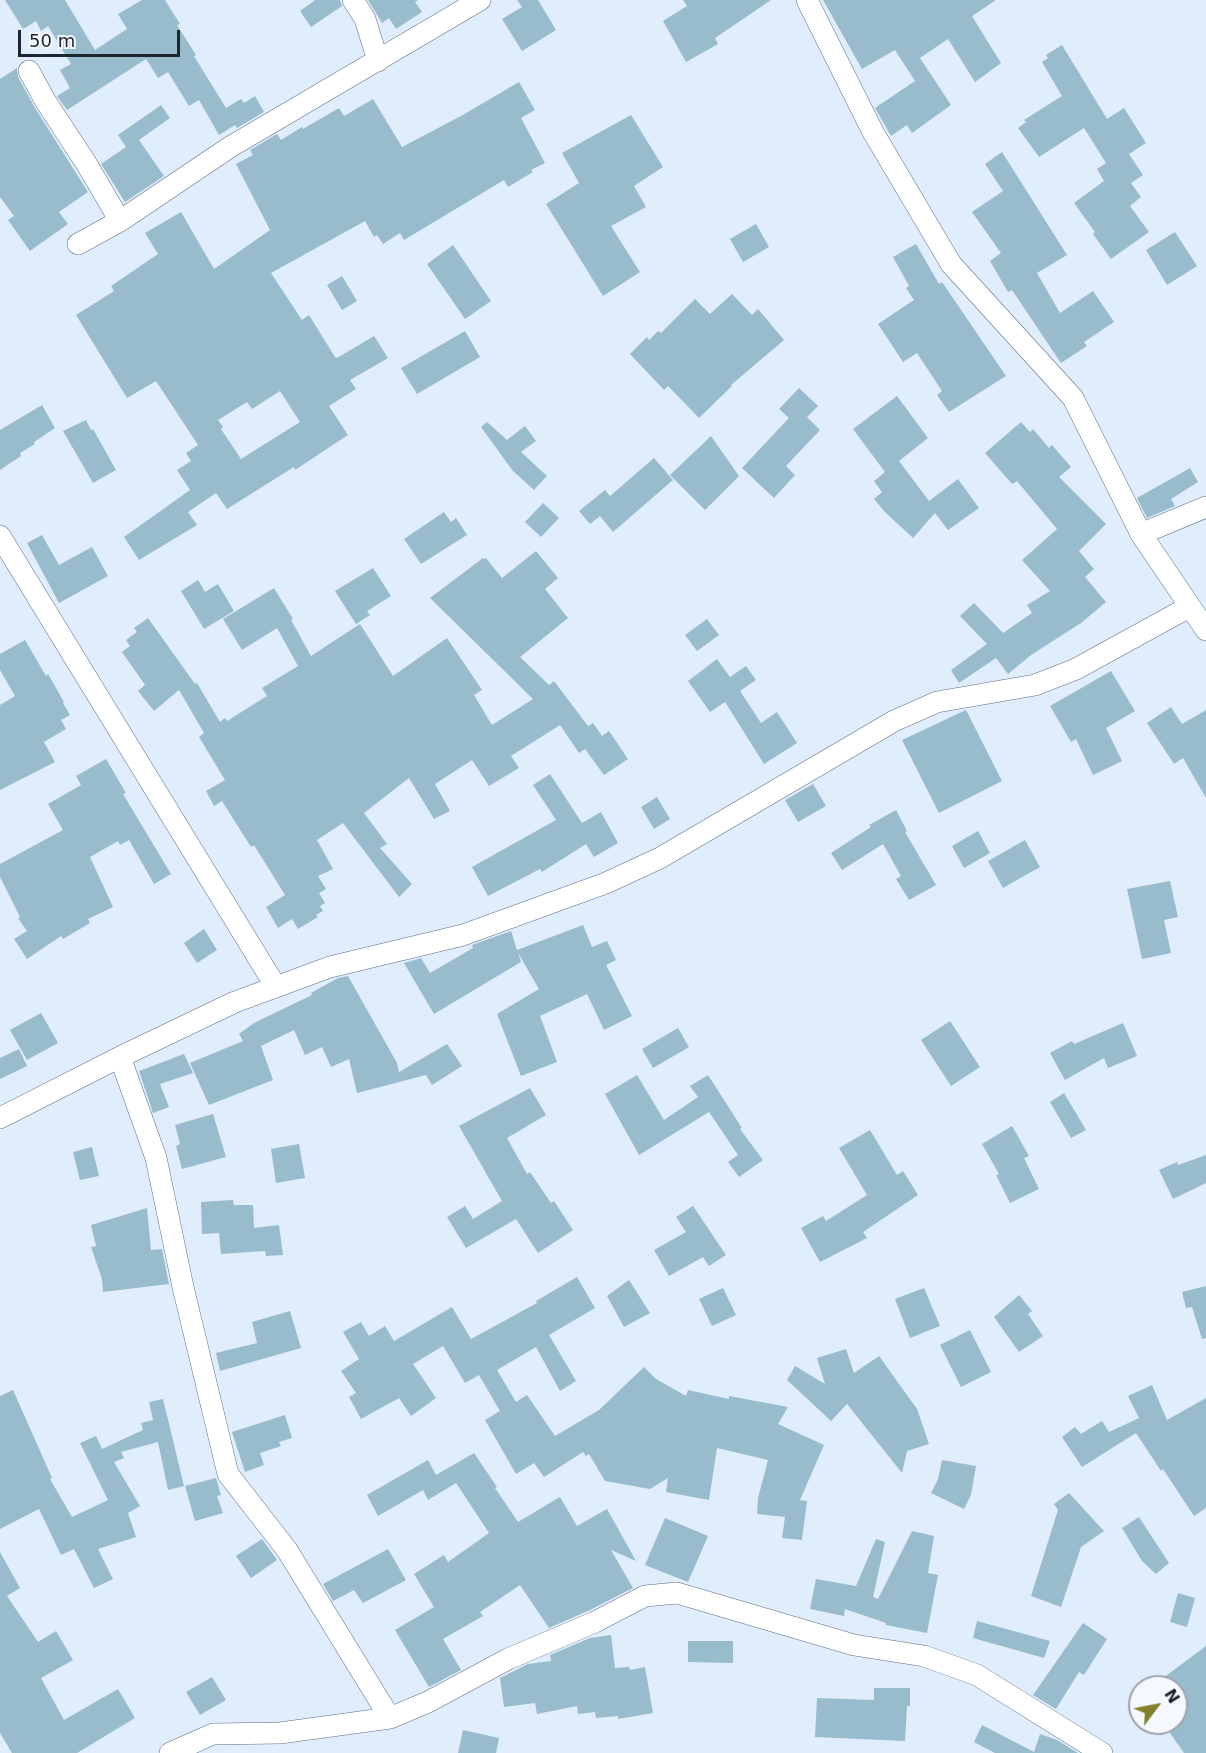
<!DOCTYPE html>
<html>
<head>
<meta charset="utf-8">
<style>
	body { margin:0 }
	#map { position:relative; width:1206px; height:1753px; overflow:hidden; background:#e0edfd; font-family:"DejaVu Sans",sans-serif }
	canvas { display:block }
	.north { position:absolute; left:1128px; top:1675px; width:60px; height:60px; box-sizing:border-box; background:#f5f9ff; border:2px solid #9fa4ac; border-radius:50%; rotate:58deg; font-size:16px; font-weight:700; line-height:24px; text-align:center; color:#1d252f }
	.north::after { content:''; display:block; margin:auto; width:21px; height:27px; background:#82812a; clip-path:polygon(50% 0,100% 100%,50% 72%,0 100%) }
	.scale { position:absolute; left:18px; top:30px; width:162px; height:27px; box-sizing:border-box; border:3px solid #1d252f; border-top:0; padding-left:8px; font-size:18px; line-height:21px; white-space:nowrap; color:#1d252f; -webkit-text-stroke:4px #f5f9ff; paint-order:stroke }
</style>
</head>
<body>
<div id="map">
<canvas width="1206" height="1753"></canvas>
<div class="north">N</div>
<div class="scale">50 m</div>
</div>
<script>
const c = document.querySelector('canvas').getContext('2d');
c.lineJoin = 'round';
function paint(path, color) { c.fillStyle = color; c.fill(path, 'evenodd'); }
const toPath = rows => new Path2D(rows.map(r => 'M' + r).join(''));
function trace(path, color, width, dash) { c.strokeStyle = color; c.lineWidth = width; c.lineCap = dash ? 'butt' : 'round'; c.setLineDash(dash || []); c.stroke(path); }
paint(toPath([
	[5,0,65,0,95,50,127,29,118,14,142,0,165,0,180,24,177,25,196,55,194,56,226,108,241,99,244,103,255,96,264,112,237,128,235,125,219,135,199,100,189,106,168,72,158,78,146,59,67,110,57,96,70,88,60,70,71,64,48,26,41,31,36,21,23,29],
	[315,0,340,0,342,6,311,27,300,11],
	[368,0,418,0,415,2,422,12,396,29,389,18,382,23],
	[517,0,538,0,556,30,522,51,502,19,522,7],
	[683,0,771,0,715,38,718,44,686,62,663,21,687,6],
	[823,0,996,0,972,16,1001,63,975,82,948,39,920,58,951,105,912,133,907,125,891,136,875,108,915,81,895,50,862,69],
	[1062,45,1107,119,1124,108,1146,143,1129,154,1143,175,1131,183,1141,197,1130,206,1149,232,1111,259,1093,234,1095,232,1074,203,1104,181,1097,169,1106,163,1084,128,1039,157,1018,128,1026,122,1024,120,1062,96,1042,62,1048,58,1046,55],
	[17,68,18,77,35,108,88,192,59,212,68,224,30,251,8,220,14,216,0,197,0,79],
	[519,82,535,110,521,118,545,163,531,170,533,172,508,187,504,180,404,240,400,233,383,244,377,235,374,237,365,221,271,273,302,320,309,315,335,357,337,358,374,336,388,358,350,380,356,389,329,406,348,435,295,470,294,467,227,509,216,493,188,512,197,525,139,560,124,537,190,490,177,470,191,461,186,453,198,445,156,381,127,398,76,315,114,291,111,286,158,254,145,233,181,212,214,269,270,230,236,164,253,155,250,150,277,134,281,140,302,127,303,129,339,108,344,116,373,99,402,147,461,116],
	[280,391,300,422,241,459,221,429,223,427,218,420,247,402,252,409],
	[161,105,170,118,139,140,164,176,125,202,101,164,126,147,118,135],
	[631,115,663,167,634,186,646,207,611,226,640,272,603,296,546,204,579,183,562,153],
	[1002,152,1067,255,1037,273,1060,313,1093,291,1114,322,1084,342,1087,346,1061,363,1012,290,1008,292,990,261,1001,253,972,212,1003,191,985,164],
	[756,224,769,247,743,262,730,239],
	[1175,232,1197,266,1167,285,1146,250],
	[916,244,939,284,942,282,1006,376,949,412,937,395,942,391,917,353,903,362,878,324,914,300,906,288,909,286,893,257],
	[453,245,491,301,465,319,427,264],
	[342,276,357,301,342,310,327,285],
	[732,294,752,315,758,309,784,340,731,385,732,386,699,418,668,386,664,390,630,354,647,337,649,340,658,331,661,333,695,299,710,314],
	[465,331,480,357,417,394,401,368],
	[799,388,818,406,807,417,820,430,786,466,795,475,774,498,742,468,789,418,779,409],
	[897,396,928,438,899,461,929,501,958,479,979,508,948,530,935,513,913,538,884,511,874,499,882,492,874,481,885,472,853,429],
	[42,405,55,428,34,442,35,444,20,453,21,456,0,470,0,430],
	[86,420,91,430,93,429,116,470,93,483,63,431],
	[487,422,507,440,525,426,536,441,521,452,547,476,534,490,513,471,481,427],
	[1021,422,1030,432,1033,429,1049,448,1052,445,1071,467,1059,477,1106,524,1079,551,1094,569,1085,577,1106,602,1081,623,1031,655,1008,674,996,658,959,683,951,670,987,644,960,616,974,603,1003,633,1032,613,1027,605,1050,591,1022,560,1057,529,1017,481,1012,484,985,453],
	[711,436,739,476,705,510,670,475],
	[654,458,673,480,613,532,600,516,590,524,579,511,605,490,610,496],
	[1190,468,1198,482,1171,499,1175,506,1147,518,1137,498],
	[543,503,559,518,541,537,525,522],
	[444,512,451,522,456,518,467,535,421,564,404,539],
	[42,535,59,565,92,547,108,576,59,603,27,543],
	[536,551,558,578,545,589,568,618,520,657,549,685,554,681,588,726,593,723,602,736,609,731,628,759,604,775,585,749,579,753,560,725,511,756,519,768,489,786,472,760,435,784,450,811,434,819,409,778,364,813,387,844,380,848,412,884,399,897,343,823,317,840,333,869,318,876,326,889,319,893,325,903,320,906,323,911,316,915,318,917,298,929,292,919,278,928,266,907,285,895,254,845,251,847,222,801,214,806,206,791,225,780,199,737,204,733,179,690,154,711,138,691,145,685,122,652,130,646,126,640,137,632,134,628,148,618,195,684,197,683,220,722,225,718,227,721,267,696,262,688,298,666,277,628,242,650,223,619,274,588,293,619,291,620,311,656,360,624,393,676,447,638,482,690,474,695,492,725,533,699,430,598,483,558,484,559,486,558,502,578],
	[373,568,391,596,367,611,370,615,356,624,335,591],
	[198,580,205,592,218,584,234,611,204,629,181,591],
	[707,619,719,635,697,651,685,635],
	[25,640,46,676,48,674,64,702,63,703,70,715,61,720,66,729,44,742,55,762,0,790,0,705,15,696,0,670,0,654],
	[717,659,730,677,746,666,756,680,740,691,761,723,777,712,797,743,764,764,725,702,710,712,688,681],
	[1111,671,1135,711,1106,728,1122,761,1093,775,1076,739,1071,742,1050,706],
	[1171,707,1182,724,1206,710,1206,798,1183,758,1174,764,1147,723],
	[966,710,1002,781,939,813,902,740],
	[106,759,126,793,123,794,171,874,154,884,129,840,120,845,118,841,90,857,113,907,88,919,90,923,63,939,61,936,27,959,14,939,27,931,18,918,20,917,0,877,0,864,63,830,48,804,81,785,76,776],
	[550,774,582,823,601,812,618,843,594,857,586,844,542,872,540,869,488,896,472,867,556,820,533,785],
	[813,784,826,806,798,822,785,800],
	[657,797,670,819,654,829,641,807],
	[896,810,907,831,905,832,936,885,909,900,896,879,901,876,883,844,842,870,831,853,871,827,869,825],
	[978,831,990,853,964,868,952,846],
	[1025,840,1040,867,1003,888,988,861],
	[1170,881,1178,917,1164,920,1171,953,1142,959,1127,889],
	[583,925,592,947,607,941,616,960,606,965,632,1016,604,1030,587,994,540,1016,557,1062,521,1076,497,1014,539,989,518,953,521,962,434,1014,404,963,421,958,430,973,473,948,472,945,511,931,517,950],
	[204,929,217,950,197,963,184,943],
	[348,976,397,1063,399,1072,447,1044,462,1066,432,1085,426,1075,357,1093,349,1059,331,1067,322,1047,305,1055,294,1030,261,1046,273,1080,209,1105,190,1063,243,1041,239,1034,254,1023,312,995,311,993,338,978],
	[41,1013,58,1043,27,1060,10,1030],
	[950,1021,980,1067,951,1086,921,1040],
	[1123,1023,1137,1056,1108,1068,1104,1058,1065,1080,1050,1053,1072,1041,1074,1044],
	[678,1028,689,1047,653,1068,642,1049],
	[19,1049,27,1066,0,1079,0,1058],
	[184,1054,193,1073,160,1084,169,1107,153,1113,139,1071],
	[637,1075,664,1120,698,1097,690,1086,708,1075,742,1128,740,1129,763,1160,739,1177,728,1162,738,1155,709,1112,639,1155,605,1094],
	[530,1088,546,1115,507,1138,527,1174,530,1172,551,1203,554,1201,573,1230,538,1253,516,1219,466,1248,447,1217,465,1206,473,1219,502,1201,459,1126],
	[1064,1093,1086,1130,1071,1138,1050,1102],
	[213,1114,226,1157,182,1169,176,1146,180,1144,175,1125],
	[1012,1126,1029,1156,1024,1158,1039,1189,1010,1203,996,1175,999,1174,982,1144],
	[870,1130,897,1175,903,1171,918,1195,863,1232,867,1238,820,1262,801,1228,823,1216,826,1221,867,1195,839,1148],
	[299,1144,305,1178,276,1183,271,1149],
	[92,1147,99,1176,80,1180,73,1152],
	[1206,1155,1206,1183,1173,1199,1159,1170,1177,1162,1178,1165],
	[233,1200,234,1205,253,1205,254,1228,279,1225,283,1255,266,1256,265,1251,221,1254,219,1233,202,1234,201,1202],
	[693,1206,726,1255,709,1266,703,1257,669,1276,654,1250,686,1232,676,1217],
	[147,1208,151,1250,162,1249,169,1284,103,1292,102,1279,91,1247,96,1246,91,1225],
	[577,1277,595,1308,549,1335,576,1381,560,1391,536,1347,497,1370,516,1402,527,1395,555,1436,599,1410,644,1367,656,1379,686,1396,688,1390,729,1399,729,1396,788,1407,778,1424,824,1445,800,1500,807,1501,802,1540,782,1538,785,1517,757,1514,758,1498,768,1460,717,1448,709,1500,666,1492,668,1478,650,1489,605,1481,589,1454,586,1456,583,1452,544,1477,534,1463,516,1474,485,1420,500,1411,479,1375,465,1383,443,1346,413,1364,436,1398,411,1416,399,1398,361,1419,349,1397,356,1393,341,1371,359,1359,343,1332,361,1322,369,1336,385,1326,394,1341,452,1307,471,1339,537,1303,536,1301],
	[629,1280,650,1313,624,1327,607,1296],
	[1206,1286,1206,1338,1202,1339,1192,1307,1186,1308,1182,1292],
	[723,1288,736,1315,712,1326,699,1299],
	[924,1288,940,1326,910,1338,895,1299],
	[1019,1295,1032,1311,1028,1314,1043,1336,1019,1352,994,1317],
	[290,1311,301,1348,220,1371,216,1353,257,1343,252,1322],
	[970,1330,991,1372,961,1387,940,1345],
	[846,1349,854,1373,879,1356,917,1409,929,1444,907,1451,902,1473,847,1404,831,1421,787,1380,795,1366,825,1384,817,1358],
	[1152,1385,1167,1420,1206,1398,1206,1508,1194,1516,1163,1469,1161,1471,1136,1433,1082,1467,1062,1437,1075,1427,1081,1434,1102,1421,1109,1432,1139,1418,1128,1396],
	[13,1390,52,1478,50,1479,72,1517,108,1500,80,1443,96,1436,102,1449,143,1430,141,1423,153,1420,149,1402,163,1399,184,1486,168,1490,158,1442,121,1452,124,1458,114,1462,140,1506,128,1513,136,1537,98,1549,113,1579,94,1588,74,1549,61,1555,39,1509,0,1529,0,1396],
	[285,1415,292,1438,279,1442,281,1446,260,1453,264,1465,245,1472,232,1432],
	[474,1453,497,1487,495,1488,518,1522,560,1497,577,1526,607,1509,636,1561,611,1550,633,1588,590,1610,549,1628,520,1585,480,1612,483,1616,443,1639,461,1670,429,1687,395,1630,434,1607,414,1574,444,1555,448,1562,489,1533,456,1483,428,1500,423,1490,378,1516,367,1495,428,1460,436,1475],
	[942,1460,976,1466,971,1495,964,1509,931,1493,938,1479],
	[216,1478,221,1495,217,1496,223,1513,195,1521,185,1486],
	[1069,1493,1104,1531,1081,1547,1061,1607,1031,1596,1058,1510,1054,1504],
	[1139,1517,1169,1563,1156,1574,1142,1561,1122,1528],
	[665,1518,708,1536,688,1582,645,1565],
	[912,1531,934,1536,928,1573,938,1575,927,1633,886,1625,886,1623,845,1609,844,1616,810,1609,816,1579,856,1586,876,1539,885,1542,873,1597,878,1599],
	[262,1539,277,1560,251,1578,236,1556],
	[388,1549,406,1580,363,1603,354,1590,333,1601,323,1584],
	[0,1552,20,1588,7,1596,38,1642,56,1631,73,1660,41,1678,64,1720,118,1689,135,1718,77,1753,12,1753,0,1733],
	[1178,1593,1195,1598,1187,1627,1170,1622],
	[977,1621,1050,1641,1044,1658,973,1638],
	[1083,1623,1107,1639,1084,1675,1079,1672,1056,1709,1033,1695],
	[611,1635,615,1668,629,1667,630,1670,645,1667,653,1713,618,1719,618,1716,596,1718,595,1712,578,1714,577,1706,537,1714,535,1703,504,1707,500,1678,528,1664,551,1661,550,1655,590,1638],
	[688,1641,733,1641,733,1663,688,1662],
	[1206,1646,1206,1753,1184,1753,1163,1723,1176,1723,1176,1687,1151,1687],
	[212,1677,226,1700,200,1715,186,1692],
	[874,1688,910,1688,910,1706,907,1706,905,1741,815,1737,817,1698,874,1700],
	[982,1725,1034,1752,1040,1734,1057,1740,1078,1753,995,1753,974,1742],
	[463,1730,499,1738,496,1753,458,1753]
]), '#98bccb');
const street = toPath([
	[353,0,365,19,378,61],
	[807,0,873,132,951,264,1073,398,1141,534,1206,630],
	[29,71,46,102,86,163,120,221],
	[78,244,120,221,230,147,480,0],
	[1141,534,1206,507],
	[0,536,276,987],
	[120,1057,156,1158,183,1287,228,1474,287,1550,390,1718],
	[0,1118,120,1057,235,1002,330,967,463,935,606,883,660,858,894,721,937,702,1035,685,1076,669,1189,607],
	[170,1753,213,1734,280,1733,390,1718,428,1702,508,1659,595,1622,645,1596,677,1593,854,1645,924,1656,977,1675,1102,1753]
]);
trace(street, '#5b6e86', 22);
trace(street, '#fff', 21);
</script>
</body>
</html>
